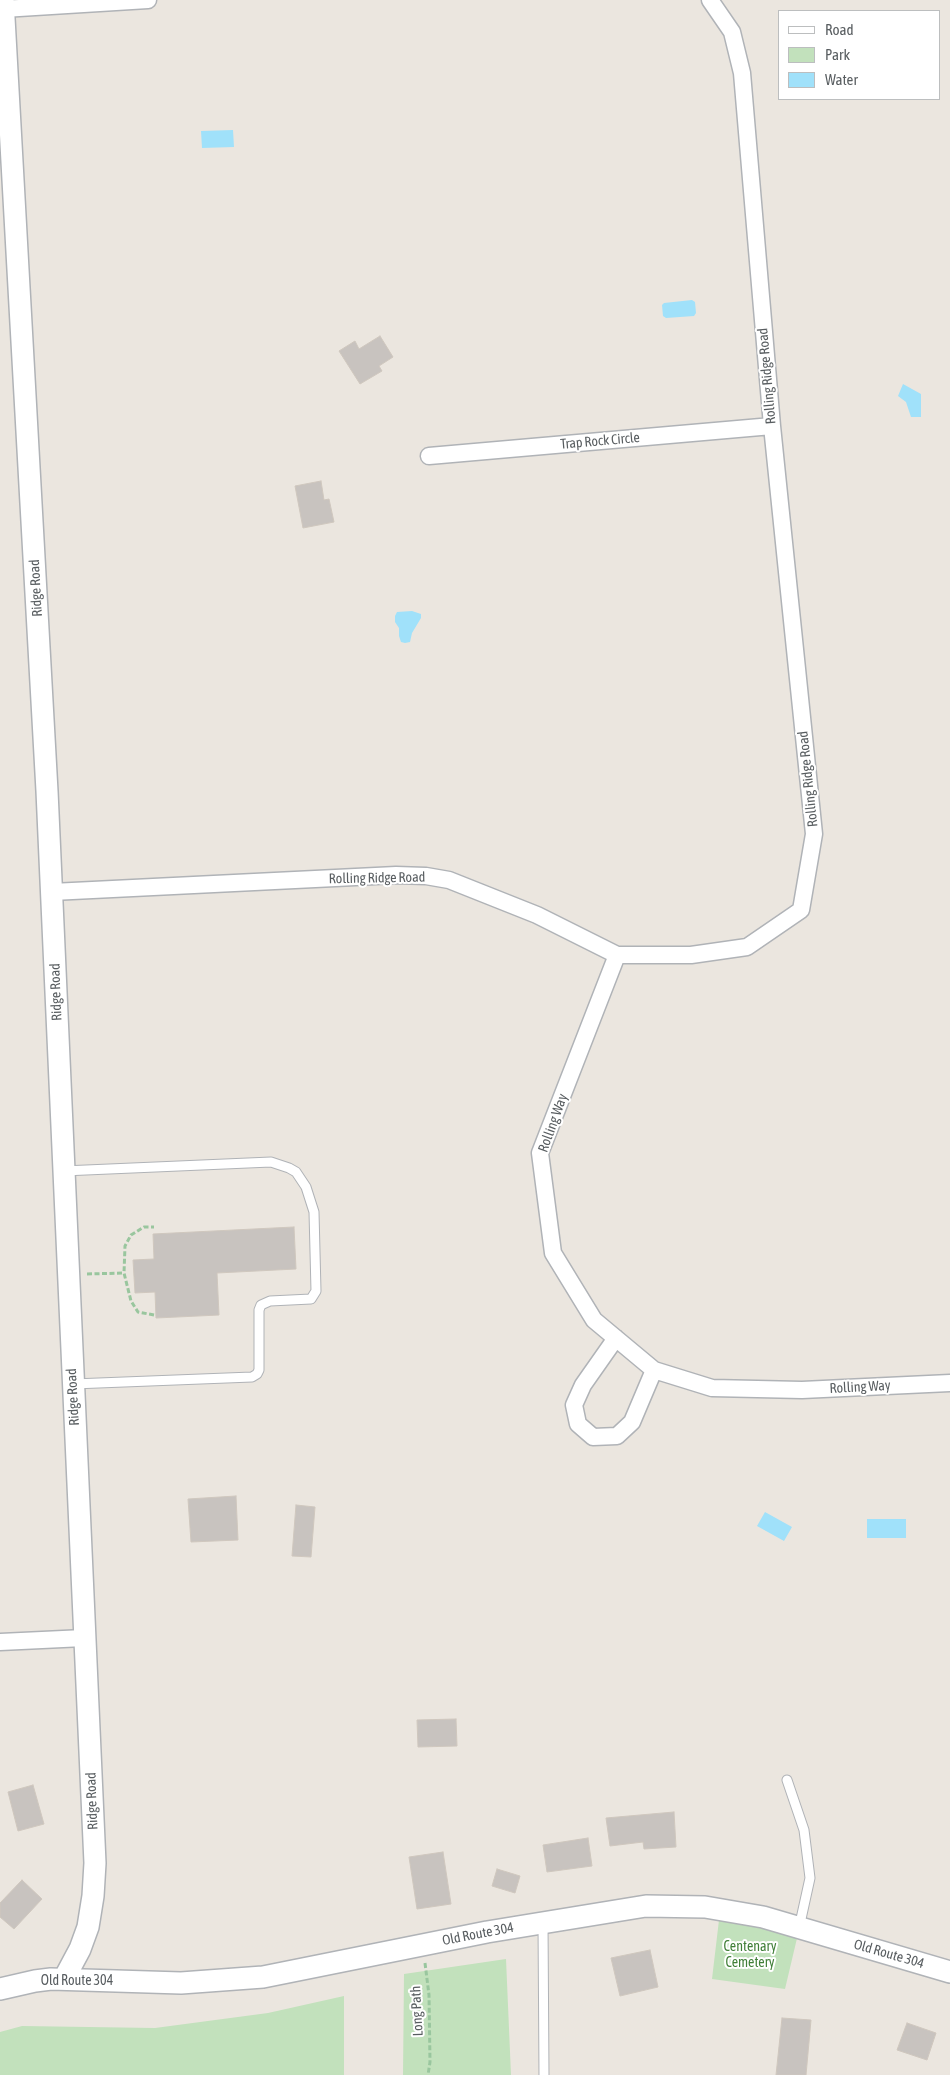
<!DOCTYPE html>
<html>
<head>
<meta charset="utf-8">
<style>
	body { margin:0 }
	#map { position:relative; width:950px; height:2075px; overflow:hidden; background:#ebe6df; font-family:"Asap Condensed",sans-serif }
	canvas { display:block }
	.legend { position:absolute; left:778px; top:10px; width:162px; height:90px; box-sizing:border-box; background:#fff; border:1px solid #bcbebf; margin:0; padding:6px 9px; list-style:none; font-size:15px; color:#585d60 }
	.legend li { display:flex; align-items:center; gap:10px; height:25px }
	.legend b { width:25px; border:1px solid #bcbebf }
</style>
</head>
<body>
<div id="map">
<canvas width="950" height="2075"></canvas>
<ul class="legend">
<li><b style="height:6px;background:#fff"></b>Road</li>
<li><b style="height:14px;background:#c2e1bc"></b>Park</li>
<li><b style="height:14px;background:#a0e1fa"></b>Water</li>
</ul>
</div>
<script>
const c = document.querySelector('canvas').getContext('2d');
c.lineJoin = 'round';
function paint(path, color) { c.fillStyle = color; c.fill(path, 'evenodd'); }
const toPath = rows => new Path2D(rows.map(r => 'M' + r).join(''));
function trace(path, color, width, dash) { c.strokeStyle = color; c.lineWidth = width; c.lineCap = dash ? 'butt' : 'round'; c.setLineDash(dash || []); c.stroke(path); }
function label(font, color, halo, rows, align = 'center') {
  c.font = font + ' "Asap Condensed",sans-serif'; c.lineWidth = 4; c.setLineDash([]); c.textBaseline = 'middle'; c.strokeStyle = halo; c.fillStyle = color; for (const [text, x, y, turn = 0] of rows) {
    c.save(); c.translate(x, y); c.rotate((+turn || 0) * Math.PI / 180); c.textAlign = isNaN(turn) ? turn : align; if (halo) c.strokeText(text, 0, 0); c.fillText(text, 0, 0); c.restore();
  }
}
paint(toPath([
	[719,1920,798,1934,785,1989,712,1979],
	[506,1959,511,2075,403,2075,404,1974],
	[344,1996,344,2075,0,2075,0,2032,22,2026,155,2028,268,2013]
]), '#c2e1bc');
paint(toPath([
	[233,130,234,147,202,148,201,131],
	[692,300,695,302,696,313,694,316,666,318,663,316,662,305,664,303],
	[903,384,921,394,921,417,911,417,906,402,898,396],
	[412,611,421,614,421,618,412,633,410,642,405,643,401,642,399,636,399,628,395,622,395,616,397,612],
	[765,1512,792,1527,784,1541,757,1526],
	[867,1519,906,1519,906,1538,867,1538]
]), '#a0e1fa');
const building = toPath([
	[380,336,393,357,379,366,382,371,360,384,339,351,355,341,359,349,380,336],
	[321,481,324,500,329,499,334,522,303,528,295,486,321,481],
	[294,1227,296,1269,217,1273,219,1315,156,1318,155,1292,135,1293,133,1260,154,1259,153,1234,294,1227],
	[236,1496,238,1540,191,1542,188,1499,236,1496],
	[296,1505,315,1507,311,1557,292,1556,296,1505],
	[456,1719,457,1746,418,1747,417,1720,456,1719],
	[33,1785,44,1824,18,1831,8,1792,33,1785],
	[674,1812,676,1847,644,1849,643,1842,610,1846,606,1818,674,1812],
	[588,1838,592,1866,547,1872,543,1845,588,1838],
	[443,1852,451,1904,417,1909,409,1857,443,1852],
	[497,1869,520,1876,515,1893,492,1886,497,1869],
	[22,1880,42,1899,14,1929,0,1917,0,1903,22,1880],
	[650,1950,658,1987,620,1996,611,1958,650,1950],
	[782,2018,811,2020,806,2075,776,2075,782,2018],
	[907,2023,936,2033,927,2060,897,2050,907,2023]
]);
paint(building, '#c8c3bf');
trace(building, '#cfc7be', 1);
const service = toPath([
	[63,1171,271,1162,289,1168,296,1172,306,1187,314,1212,316,1291,311,1299,270,1301,261,1305,259,1310,259,1370,257,1374,252,1377,73,1384],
	[787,1780,804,1830,810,1878,799,1928],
	[543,1922,544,2075]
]);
const minor = toPath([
	[3,9,148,0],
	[429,456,772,426],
	[52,892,396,875,426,876,449,880,537,915,617,955,691,955,747,947,801,910,814,834,772,426,742,73,732,32,710,0],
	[617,955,540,1153,553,1253,594,1320,654,1370,712,1388,802,1390,950,1383],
	[616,1338,583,1385,574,1405,578,1424,593,1437,617,1436,632,1422,654,1370],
	[0,1642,84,1638]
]);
const tertiary = toPath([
	[3,0,47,791,95,1863,93,1896,88,1927,80,1949,64,1979],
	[0,1989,35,1981,51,1979,181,1983,263,1977,487,1932,646,1906,705,1907,763,1917,950,1972]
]);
trace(service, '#b0b3b7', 11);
trace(minor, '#b0b3b7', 19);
trace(tertiary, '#b0b3b7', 24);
trace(toPath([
	[87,1274,124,1273],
	[154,1315,138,1312,131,1301,124,1273,125,1246,131,1235,144,1227,154,1227],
	[425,1963,429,1995,430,2062,428,2075]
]), '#99c69e', 3, [5, 2.5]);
trace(service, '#fff', 9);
trace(minor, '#fff', 16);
trace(tertiary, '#fff', 21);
label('14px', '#585d60', '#fff', [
	["Rolling Ridge Road",767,376,-95],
	["Trap Rock Circle",600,441,-5],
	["Ridge Road",36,588,-93],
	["Rolling Ridge Road",808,779,-96],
	["Rolling Ridge Road",377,878,-1],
	["Ridge Road",56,992,-92],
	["Rolling Way",553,1123,-70],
	["Rolling Way",860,1387,-3],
	["Ridge Road",73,1397,-93],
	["Ridge Road",92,1801,-92],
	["Old Route 304",478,1934,-11],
	["Old Route 304",889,1954,16],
	["Old Route 304",77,1981],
	["Long Path",417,2011,-93]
]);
label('14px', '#407f38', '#fff', [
	["Centenary",750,1947],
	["Cemetery",750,1963]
]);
</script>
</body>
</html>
